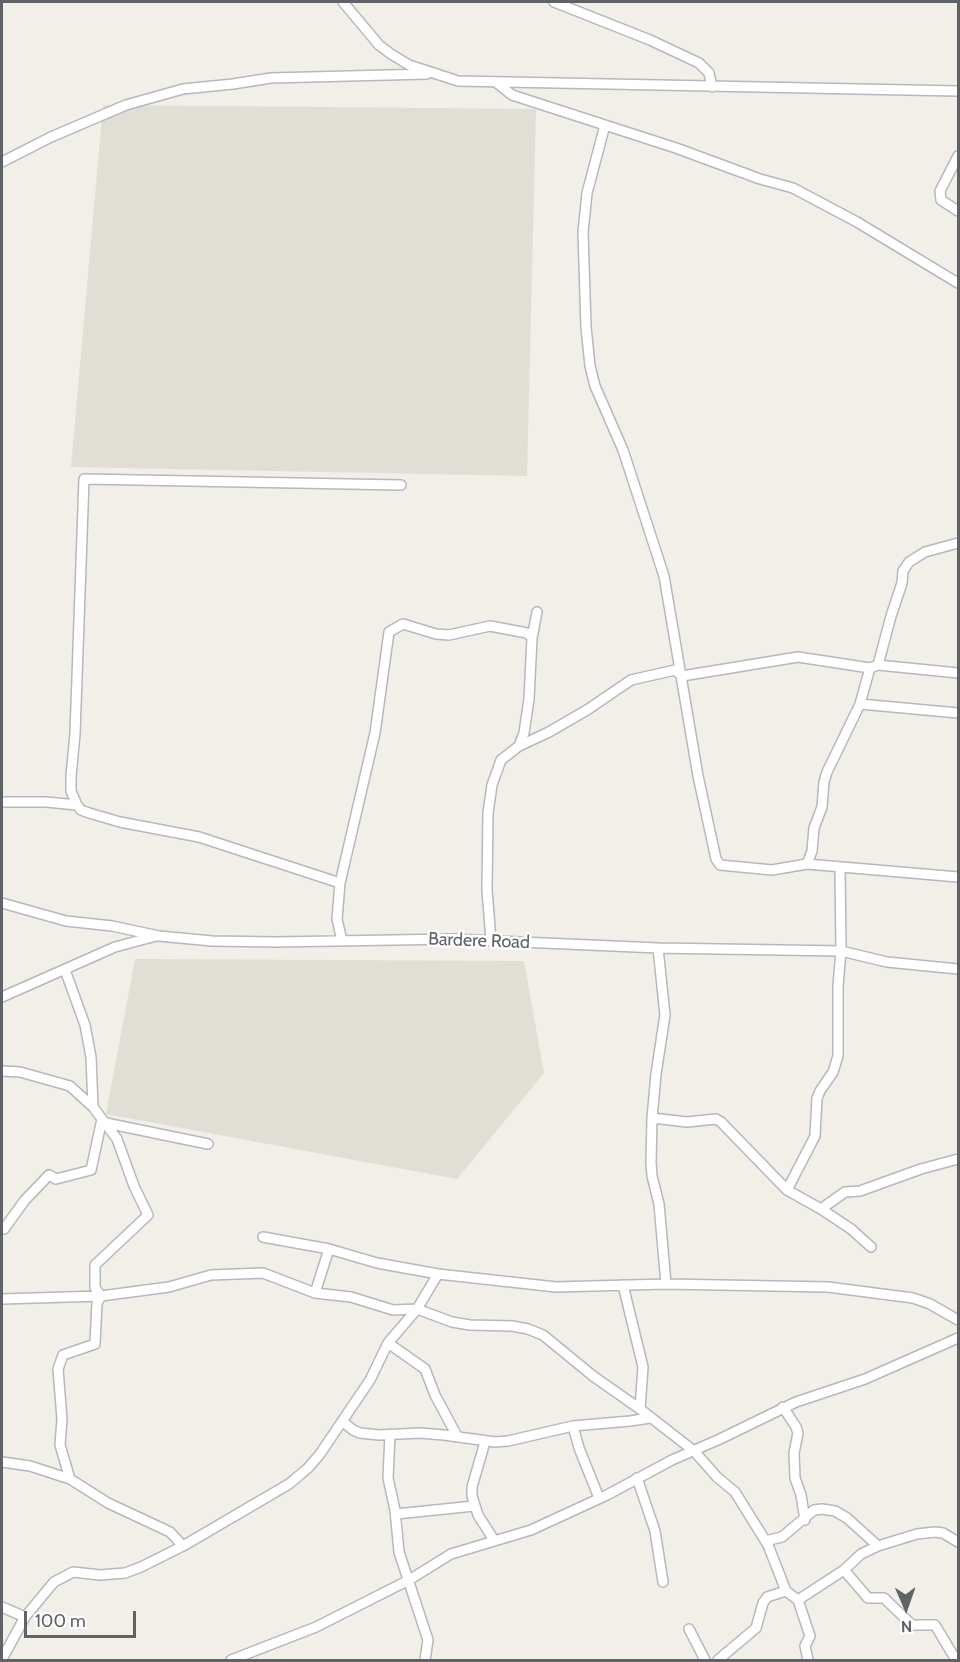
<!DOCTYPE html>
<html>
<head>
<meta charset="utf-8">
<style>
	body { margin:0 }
	#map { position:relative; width:960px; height:1662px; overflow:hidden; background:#f1efe8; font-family:Cabin,sans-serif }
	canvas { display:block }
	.frame { position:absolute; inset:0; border:3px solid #5f6368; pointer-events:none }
	.north { position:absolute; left:876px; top:1578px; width:60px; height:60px; -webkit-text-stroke:4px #fff; paint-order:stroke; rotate:178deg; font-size:16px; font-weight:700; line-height:24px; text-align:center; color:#5f6368 }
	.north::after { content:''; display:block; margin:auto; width:21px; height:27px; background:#5f6368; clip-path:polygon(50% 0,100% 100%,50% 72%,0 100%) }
	.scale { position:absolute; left:24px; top:1611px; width:112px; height:27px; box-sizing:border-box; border:3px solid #5f6368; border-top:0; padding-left:8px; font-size:18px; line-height:21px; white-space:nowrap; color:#5f6368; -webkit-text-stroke:4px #fff; paint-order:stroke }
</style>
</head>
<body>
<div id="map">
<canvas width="960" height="1662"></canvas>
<div class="frame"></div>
<div class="north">N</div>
<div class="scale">100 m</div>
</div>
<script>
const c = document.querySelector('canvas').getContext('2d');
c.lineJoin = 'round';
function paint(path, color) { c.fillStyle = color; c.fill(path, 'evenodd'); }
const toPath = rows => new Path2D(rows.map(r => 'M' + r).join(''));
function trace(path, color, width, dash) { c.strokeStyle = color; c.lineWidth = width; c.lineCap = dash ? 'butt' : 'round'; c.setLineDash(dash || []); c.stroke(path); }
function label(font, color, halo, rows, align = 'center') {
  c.font = font + ' Cabin,sans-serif'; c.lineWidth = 5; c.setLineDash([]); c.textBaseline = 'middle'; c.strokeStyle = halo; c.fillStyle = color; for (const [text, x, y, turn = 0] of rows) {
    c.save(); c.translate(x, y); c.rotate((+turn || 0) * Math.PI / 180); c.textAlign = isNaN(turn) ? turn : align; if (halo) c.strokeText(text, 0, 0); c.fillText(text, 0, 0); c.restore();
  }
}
paint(toPath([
	[103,105,536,109,527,476,71,467],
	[135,959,524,961,544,1073,457,1179,106,1114]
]), '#e1ded6');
const minor = toPath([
	[343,2,379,45,391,54,409,65,458,81,958,91],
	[554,2,650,40,699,63,709,73,712,87],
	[497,83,512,95,676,148,760,179,793,188,857,222,958,283],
	[605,125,587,193,583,232,586,327,590,366,595,386,623,450,664,576,698,776,716,859,720,865,772,870,807,864,958,877],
	[958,156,940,191,941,200,958,211],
	[2,162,51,137,126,105,183,89,233,84,271,78,427,74],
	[532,638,537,612],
	[878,665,891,616,902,583,903,571,909,562,925,552,958,543],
	[682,676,798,657,870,668,878,665,958,673],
	[860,704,958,713],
	[4,802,46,802,77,805],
	[807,864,812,851,814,828,822,807,824,782,827,772,860,704,870,668],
	[340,883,199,837,120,822,89,813,81,810,77,805,71,791,71,776,75,734,84,479,401,485],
	[2,903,66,921,112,926,159,936,212,941,276,942,452,939,658,948,841,951,887,962,958,969],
	[491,940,487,890,488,813,492,785,501,760,519,746,549,732,587,710,631,680,675,670,682,676],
	[342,941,337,919,340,883,375,733,389,632,403,624,436,634,449,635,490,626,527,633,532,638,529,699,524,733,519,746],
	[658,948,665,1015,656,1074,652,1118,651,1163,652,1176,659,1204,666,1284],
	[65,970,85,1025,91,1057,93,1107],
	[2,997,115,947,156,936],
	[2,1071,20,1072,70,1086,93,1107,117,1139,134,1186,148,1215,95,1265,95,1288,101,1296,97,1303,95,1344,63,1355,58,1369,62,1419,60,1445,70,1479],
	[652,1118,687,1122,716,1119,721,1122,787,1190,821,1209,851,1229,871,1247],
	[106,1123,208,1144],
	[787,1190,815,1136,817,1098,820,1091,833,1072,838,1056,838,986,841,951,840,868],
	[821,1209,845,1192,860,1191,921,1169,958,1159],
	[4,1229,25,1200,49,1175,56,1179,91,1170,102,1119],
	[263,1237,329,1249,377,1263,438,1274,556,1287,666,1284,828,1287,913,1298,930,1304,958,1320],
	[623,1285,643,1367,640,1409],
	[315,1293,329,1249],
	[2,1299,101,1296,169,1287,211,1275,263,1273,315,1293,351,1297,393,1310,417,1309,452,1322,470,1325,512,1326,528,1329,543,1335,593,1376,640,1409,694,1451,717,1477,735,1492,768,1545,786,1591,798,1600,810,1636,805,1646,808,1660],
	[388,1343,425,1369,435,1395,457,1436],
	[783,1407,796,1427,798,1433,794,1453,795,1478,801,1495,805,1520],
	[342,1421,353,1430,360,1433,379,1435,420,1433,444,1435,495,1442,508,1441,573,1426,630,1421,650,1418],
	[573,1426,579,1448,599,1498],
	[390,1435,388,1478,395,1510,399,1552,428,1640,425,1660],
	[485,1442,472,1487,472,1496,478,1515,494,1540],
	[2,1462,30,1466,70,1479,108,1503,170,1532,183,1546],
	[637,1478,655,1531,663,1582],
	[396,1514,474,1506],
	[765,1541,782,1537,814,1510,822,1509,835,1511,847,1518,878,1546,917,1534,935,1532,943,1533,958,1542],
	[844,1570,868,1598,884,1598,912,1625,935,1625,956,1660],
	[798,1600,844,1570,861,1554,878,1546],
	[2,1607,25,1617,54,1582,73,1572,100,1575,125,1573,141,1567,183,1546,289,1484,308,1468,320,1454,370,1380,388,1343,417,1309,438,1274],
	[689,1629,705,1660],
	[2,1659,25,1617],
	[231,1660,316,1627,409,1580,451,1554,531,1530,607,1495,672,1460,720,1439,796,1402,865,1379,958,1338],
	[718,1660,756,1628,763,1603,767,1597,786,1591]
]);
trace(minor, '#b5b8bc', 12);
trace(minor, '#fff', 9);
label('18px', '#5f6368', '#fff', [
	["Bardere Road",479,941,2]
]);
</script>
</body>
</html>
